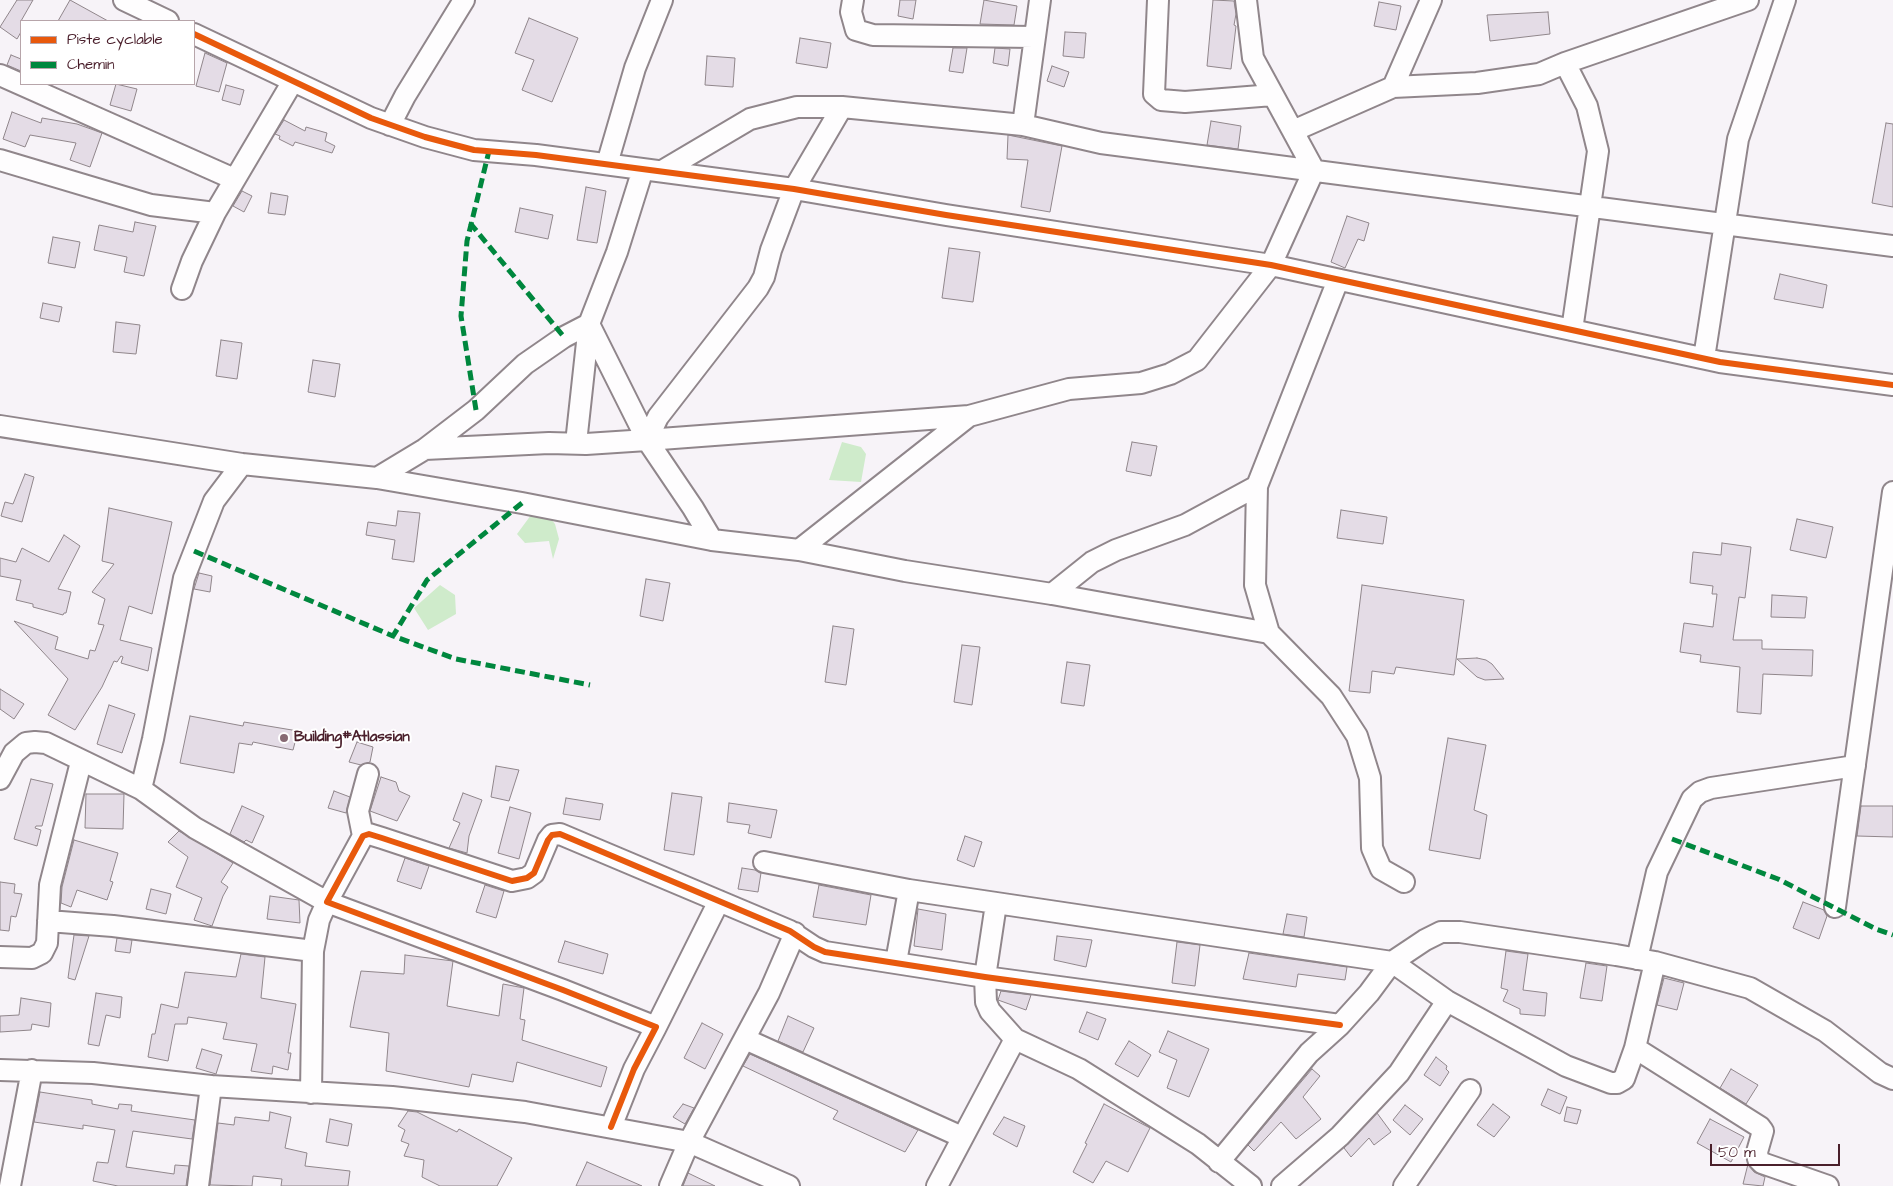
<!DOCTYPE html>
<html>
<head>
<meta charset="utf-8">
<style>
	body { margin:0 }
	#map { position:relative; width:1893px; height:1186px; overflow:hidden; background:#f7f3f8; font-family:"Architects Daughter",sans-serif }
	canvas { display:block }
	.legend { position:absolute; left:20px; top:20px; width:175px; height:65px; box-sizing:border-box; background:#fff; border:1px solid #b7a5aa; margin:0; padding:6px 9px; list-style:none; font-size:15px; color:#4a1f2b }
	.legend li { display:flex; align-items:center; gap:10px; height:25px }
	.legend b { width:25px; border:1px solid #b7a5aa }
	.scale { position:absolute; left:1710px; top:1144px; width:130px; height:22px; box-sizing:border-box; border:2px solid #4a1f2b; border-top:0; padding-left:6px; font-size:15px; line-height:18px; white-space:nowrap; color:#4a1f2b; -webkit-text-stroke:4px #fff; paint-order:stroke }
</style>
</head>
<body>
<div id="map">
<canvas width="1893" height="1186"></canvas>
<ul class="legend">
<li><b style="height:6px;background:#e8590c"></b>Piste cyclable</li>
<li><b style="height:6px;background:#00873e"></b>Chemin</li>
</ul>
<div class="scale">50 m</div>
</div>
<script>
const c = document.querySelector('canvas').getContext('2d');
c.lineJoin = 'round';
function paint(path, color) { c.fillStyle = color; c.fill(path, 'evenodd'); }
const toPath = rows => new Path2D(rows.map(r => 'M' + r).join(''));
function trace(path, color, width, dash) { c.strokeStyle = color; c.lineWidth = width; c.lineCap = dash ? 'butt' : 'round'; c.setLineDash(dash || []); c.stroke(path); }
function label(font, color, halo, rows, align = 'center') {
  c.font = font + ' "Architects Daughter",sans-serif'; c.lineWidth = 4; c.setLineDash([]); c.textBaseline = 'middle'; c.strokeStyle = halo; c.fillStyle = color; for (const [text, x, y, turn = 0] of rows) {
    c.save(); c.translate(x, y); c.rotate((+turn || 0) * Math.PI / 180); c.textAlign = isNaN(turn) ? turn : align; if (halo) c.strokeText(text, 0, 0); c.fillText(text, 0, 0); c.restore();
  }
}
paint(toPath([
	[842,442,861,447,866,454,861,482,829,480],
	[546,513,555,524,559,539,553,559,549,541,525,543,517,534,531,515],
	[440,585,455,595,456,614,428,630,414,608]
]), '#cfebcb');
const building = toPath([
	[17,0,33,0,21,21,21,32,17,39,0,27,17,0],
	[70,0,108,21,58,21,70,0],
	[900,0,916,0,913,19,898,16,900,0],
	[984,0,1017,6,1014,25,980,24,984,0],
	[1213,0,1234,1,1236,14,1234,25,1236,26,1231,69,1207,66,1213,0],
	[1379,2,1401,6,1396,30,1374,26,1379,2],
	[1548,12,1550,34,1490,41,1487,15,1548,12],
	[529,18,578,38,552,102,522,90,534,60,515,53,529,18],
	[1065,32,1086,33,1084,58,1063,56,1065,32],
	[800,38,831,43,827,68,796,63,800,38],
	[953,48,967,48,963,73,949,71,953,48],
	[995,48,1010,49,1008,66,993,63,995,48],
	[205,53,227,63,219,92,196,86,205,53],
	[11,55,21,59,21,71,7,65,11,55],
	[707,56,735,58,733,87,705,85,707,56],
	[1052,66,1069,72,1064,87,1047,81,1052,66],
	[116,84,137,89,131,111,110,105,116,84],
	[226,85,244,90,240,105,222,100,226,85],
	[12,112,41,123,42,118,77,124,102,133,90,167,70,160,76,143,30,135,25,147,3,139,12,112],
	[284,120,305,131,306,127,327,133,325,141,335,146,332,153,295,142,293,146,279,139,280,136,275,134,284,120],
	[1211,121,1241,126,1238,149,1207,145,1211,121],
	[1886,123,1893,124,1893,207,1872,203,1886,123],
	[1008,135,1062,146,1050,212,1021,207,1028,160,1007,159,1008,135],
	[586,187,606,191,597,243,577,240,586,187],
	[242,191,252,196,244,212,233,206,242,191],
	[271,193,288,196,285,215,268,213,271,193],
	[520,208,553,215,548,239,515,232,520,208],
	[1347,216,1369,223,1364,241,1358,239,1345,268,1331,262,1347,216],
	[135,222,156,226,144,276,124,272,127,257,94,250,99,225,133,232,135,222],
	[53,237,80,242,75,268,48,263,53,237],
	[949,248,980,252,973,302,942,298,949,248],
	[1780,274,1827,285,1823,308,1774,299,1780,274],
	[43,303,62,307,59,322,40,318,43,303],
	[116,322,140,325,136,354,113,352,116,322],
	[221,340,242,343,237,379,216,376,221,340],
	[313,360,340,364,335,397,308,392,313,360],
	[1132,442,1157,446,1151,476,1126,471,1132,442],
	[25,474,34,477,22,522,1,516,5,502,13,504,25,474],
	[109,508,172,522,152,614,129,606,120,640,152,648,148,671,121,663,123,657,121,656,117,662,114,661,102,687,75,730,48,715,68,679,14,621,58,637,55,649,88,659,90,650,95,651,104,625,98,624,105,599,92,592,114,564,102,561,109,508],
	[1341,510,1387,517,1383,544,1337,538,1341,510],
	[398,511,420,513,414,562,392,559,395,540,366,535,368,522,396,526,398,511],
	[1797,519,1833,527,1826,558,1790,550,1797,519],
	[64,535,80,546,58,589,71,592,66,613,64,613,63,615,33,607,33,604,16,600,21,580,0,576,0,558,16,562,22,548,49,562,64,535],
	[1722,543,1751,547,1745,598,1739,597,1733,640,1762,640,1762,649,1813,650,1812,676,1763,674,1761,714,1737,712,1740,667,1700,662,1701,655,1680,652,1684,623,1713,627,1717,594,1712,594,1713,586,1690,583,1693,552,1721,555,1722,543],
	[199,573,212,576,210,592,194,589,199,573],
	[646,579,670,583,663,621,640,616,646,579],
	[1362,585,1464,600,1454,675,1396,667,1394,674,1372,671,1370,693,1349,691,1362,585],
	[1772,595,1807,597,1805,618,1771,617,1772,595],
	[833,626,854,629,846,685,825,682,833,626],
	[962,645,980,647,972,705,954,702,962,645],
	[1477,658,1486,660,1492,664,1504,679,1485,680,1477,677,1457,659,1477,658],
	[1067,662,1090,665,1084,706,1061,703,1067,662],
	[0,689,24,704,14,719,0,709,0,689],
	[109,705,135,714,122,753,97,744,109,705],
	[190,716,243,726,244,722,298,731,293,750,253,742,252,745,239,743,234,773,180,763,190,716],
	[1448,738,1486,745,1474,810,1487,815,1480,859,1429,850,1448,738],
	[357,742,373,747,370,762,361,765,349,762,357,742],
	[496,766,519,770,509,801,491,797,496,766],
	[381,777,396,782,399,791,410,796,397,821,370,811,381,777],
	[31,779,53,784,42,826,36,826,35,828,41,830,37,846,14,839,31,779],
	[334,791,350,797,346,813,328,808,334,791],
	[463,793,482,800,469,836,467,853,449,848,460,823,453,820,463,793],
	[672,793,702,797,694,855,664,850,672,793],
	[86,794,124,794,123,829,85,828,86,794],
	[566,798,603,804,600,820,563,814,566,798],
	[729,803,777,810,771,838,748,833,750,825,727,822,729,803],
	[242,806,264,816,252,843,246,840,244,842,230,834,242,806],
	[1861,806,1893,806,1893,837,1857,836,1861,806],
	[510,807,531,813,519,859,498,853,510,807],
	[179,831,233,863,221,882,228,887,223,896,212,926,194,920,202,898,176,887,188,857,168,842,179,831],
	[965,836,982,842,974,867,957,860,965,836],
	[74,840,118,853,110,881,113,882,107,900,77,890,71,907,61,903,62,887,74,840],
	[405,858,429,866,421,889,397,881,405,858],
	[742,868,755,870,761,873,758,892,738,889,742,868],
	[0,882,15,884,14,893,22,894,16,917,11,916,9,931,0,930,0,882],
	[485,885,504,891,496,918,476,912,485,885],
	[819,885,871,895,866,925,813,917,819,885],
	[151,889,171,894,166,914,146,909,151,889],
	[270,896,299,900,300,923,267,919,270,896],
	[1803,902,1824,910,1827,916,1819,939,1793,928,1803,902],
	[918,909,946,914,942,950,914,946,918,909],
	[1287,914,1307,917,1304,937,1283,934,1287,914],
	[74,935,89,936,75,980,68,978,74,935],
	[1057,936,1092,940,1086,967,1054,960,1057,936],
	[117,938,132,940,130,953,115,951,117,938],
	[565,941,608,954,603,974,558,962,565,941],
	[1177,942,1200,945,1195,986,1172,983,1177,942],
	[1506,951,1528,954,1523,990,1547,993,1545,1016,1520,1014,1520,1009,1503,1001,1508,990,1501,988,1506,951],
	[1249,953,1347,967,1345,980,1298,974,1296,987,1243,979,1249,953],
	[241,954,265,957,261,998,296,1004,288,1053,291,1053,288,1070,273,1066,272,1074,251,1071,257,1044,223,1039,227,1023,188,1017,187,1024,175,1024,168,1061,148,1057,152,1034,155,1034,161,1004,178,1008,185,972,236,977,241,954],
	[405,955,453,961,447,1006,499,1016,503,984,524,988,520,1019,525,1020,522,1040,607,1067,601,1087,517,1062,513,1082,472,1074,469,1087,386,1071,389,1033,350,1027,354,1005,361,971,404,974,405,955],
	[1586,963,1607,966,1602,1001,1580,998,1586,963],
	[1664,978,1684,983,1677,1010,1657,1005,1664,978],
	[1001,991,1031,995,1026,1010,998,1000,1001,991],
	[96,993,122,997,120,1018,106,1015,99,1046,88,1044,96,993],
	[21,998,51,1003,49,1027,32,1024,31,1030,0,1032,0,1016,19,1015,21,998],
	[1087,1012,1106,1019,1098,1040,1079,1032,1087,1012],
	[788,1016,814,1028,803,1052,778,1041,788,1016],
	[702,1023,723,1034,705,1069,684,1058,702,1023],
	[1168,1031,1209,1049,1189,1097,1167,1088,1177,1060,1159,1052,1168,1031],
	[1129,1041,1151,1055,1138,1077,1115,1064,1129,1041],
	[202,1049,222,1055,216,1074,196,1068,202,1049],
	[750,1054,918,1130,905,1152,833,1119,838,1111,743,1066,750,1054],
	[1436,1057,1447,1066,1446,1069,1449,1072,1440,1086,1424,1075,1436,1057],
	[1312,1069,1320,1076,1303,1097,1321,1119,1296,1139,1281,1122,1254,1151,1248,1145,1312,1069],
	[1731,1069,1758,1085,1746,1104,1720,1088,1731,1069],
	[1548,1089,1567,1097,1560,1114,1541,1105,1548,1089],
	[40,1092,92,1100,92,1104,118,1109,119,1104,132,1105,131,1111,195,1120,192,1139,133,1131,126,1167,174,1174,175,1165,189,1166,186,1186,118,1186,93,1181,97,1162,108,1163,115,1130,83,1125,83,1129,34,1122,40,1092],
	[683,1104,694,1108,685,1124,673,1117,683,1104],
	[1104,1104,1150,1128,1128,1172,1106,1161,1093,1183,1073,1172,1087,1144,1085,1143,1104,1104],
	[1493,1104,1510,1117,1494,1137,1477,1125,1493,1104],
	[1405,1105,1423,1119,1410,1135,1393,1120,1405,1105],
	[1567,1107,1581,1110,1577,1124,1564,1121,1567,1107],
	[408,1111,417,1112,457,1132,459,1129,512,1158,497,1186,440,1186,422,1177,424,1160,404,1156,409,1144,401,1141,405,1130,398,1126,408,1111],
	[270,1112,291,1117,285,1148,307,1153,305,1166,350,1171,348,1186,281,1186,282,1179,253,1176,252,1186,210,1185,218,1123,234,1125,235,1117,269,1121,270,1112],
	[1377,1113,1391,1132,1374,1145,1369,1138,1351,1157,1344,1148,1377,1113],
	[1004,1117,1025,1126,1017,1147,993,1134,1004,1117],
	[330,1119,352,1124,348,1146,326,1142,330,1119],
	[1710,1119,1744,1137,1731,1162,1697,1143,1710,1119],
	[587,1162,642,1186,576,1186,587,1162],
	[1748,1164,1754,1172,1765,1177,1763,1186,1743,1184,1748,1164],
	[688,1173,715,1186,683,1186,688,1173]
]);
paint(building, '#e4dce6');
trace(building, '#90868b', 1);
const minor = toPath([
	[124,0,168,21],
	[853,0,851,12,856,30,873,35,1034,37],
	[1158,0,1154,94,1161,100,1185,102,1273,95],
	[1246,0,1253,58,1314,170],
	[194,34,371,118,425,137,474,150,536,155,794,189,946,215,1271,265,1720,362,1893,385],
	[1565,63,1587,106,1598,151,1572,330],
	[0,75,234,179],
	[1393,87,1431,0],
	[390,125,405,96,464,0],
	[1023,125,1040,0],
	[1293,131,1393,87,1477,83,1539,74,1565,63,1748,0],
	[0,160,151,205,215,213,293,81],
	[607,164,635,68,662,0],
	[662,171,750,119,797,107,842,107,1023,125,1101,143,1893,246],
	[1338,280,1257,486,1255,585,1269,633,1331,696,1357,736,1370,778,1372,848,1381,869,1404,882],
	[182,289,192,261,215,213],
	[1704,358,1738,139,1785,0],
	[0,426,242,464,377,478,522,503,712,540,799,550,905,571,1052,594,1269,633],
	[647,440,969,416],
	[576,443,589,324,617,252,643,169],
	[425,449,549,443,586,444,647,440,658,417,758,288,764,277,771,250,794,189,842,107],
	[242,464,214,501,184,578,153,739,141,789,195,828,327,902,319,920,313,951,311,1093],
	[377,478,425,449,476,410,525,364,564,337,589,324,647,440,693,508,712,540],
	[799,550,969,416,1069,389,1141,383,1170,374,1197,360,1271,265,1314,170],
	[1052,594,1092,562,1116,550,1185,525,1257,486],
	[0,779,14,753,26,743,35,742,46,743,141,789],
	[363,836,358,811,368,774],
	[764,862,909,890],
	[996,904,985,977,986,1002,990,1011,1015,1039,1079,1069,1198,1144,1251,1186],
	[1835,907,1893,492],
	[48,921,113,926,313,951],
	[0,957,32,958,42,953,47,943,50,885,81,762],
	[1637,959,1657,872,1692,799,1700,792,1711,788,1855,766],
	[896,962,909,890,1392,962,1447,1001,1566,1066,1611,1083,1617,1083,1624,1079,1635,1048,1655,962],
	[656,1027,719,901],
	[745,1039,962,1137],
	[1635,1048,1760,1127,1763,1131,1757,1152,1758,1159,1762,1163,1828,1186],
	[0,1070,93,1073,211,1086,392,1097,525,1112,689,1142,789,1186],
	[611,1127,634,1069,656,1027,563,990,327,902,363,836,369,834,382,838,512,881,527,878,534,873,548,840,552,835,560,834,790,931,814,947,825,952,985,977,1340,1025],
	[1219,1162,1309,1053,1340,1025,1369,993,1392,962,1425,940,1441,932,1460,932,1616,955,1655,962,1750,988,1825,1031,1880,1073,1893,1079],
	[10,1186,32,1070],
	[198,1186,211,1086],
	[670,1186,689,1142,769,993,795,933],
	[937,1186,1015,1039],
	[1282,1186,1340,1136,1399,1073,1447,1001],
	[1404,1186,1470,1090]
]);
trace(minor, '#90868b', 24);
trace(minor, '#fefdfe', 20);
trace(toPath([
	[470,223,564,337],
	[476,410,461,316,467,241,489,151],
	[522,503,427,580,393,636,456,659,590,685],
	[194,551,393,636],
	[1672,839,1778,879,1876,929,1893,935]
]), '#00873e', 5, [10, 5]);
trace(toPath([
	[194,34,371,118,425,137,474,150,536,155,794,189,946,215,1271,265,1720,362,1893,385],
	[611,1127,634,1069,656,1027,563,990,327,902,363,836,369,834,382,838,512,881,527,878,534,873,548,840,552,835,560,834,790,931,814,947,825,952,985,977,1340,1025]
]), '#e8590c', 6);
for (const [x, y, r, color] of [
	[284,738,5,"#876973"]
]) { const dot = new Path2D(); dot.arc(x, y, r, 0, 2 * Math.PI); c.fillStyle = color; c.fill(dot); trace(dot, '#fff', 2); }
label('bold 15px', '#4a1f2b', '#fff', [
	["Building#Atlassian",294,738]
], 'left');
</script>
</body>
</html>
